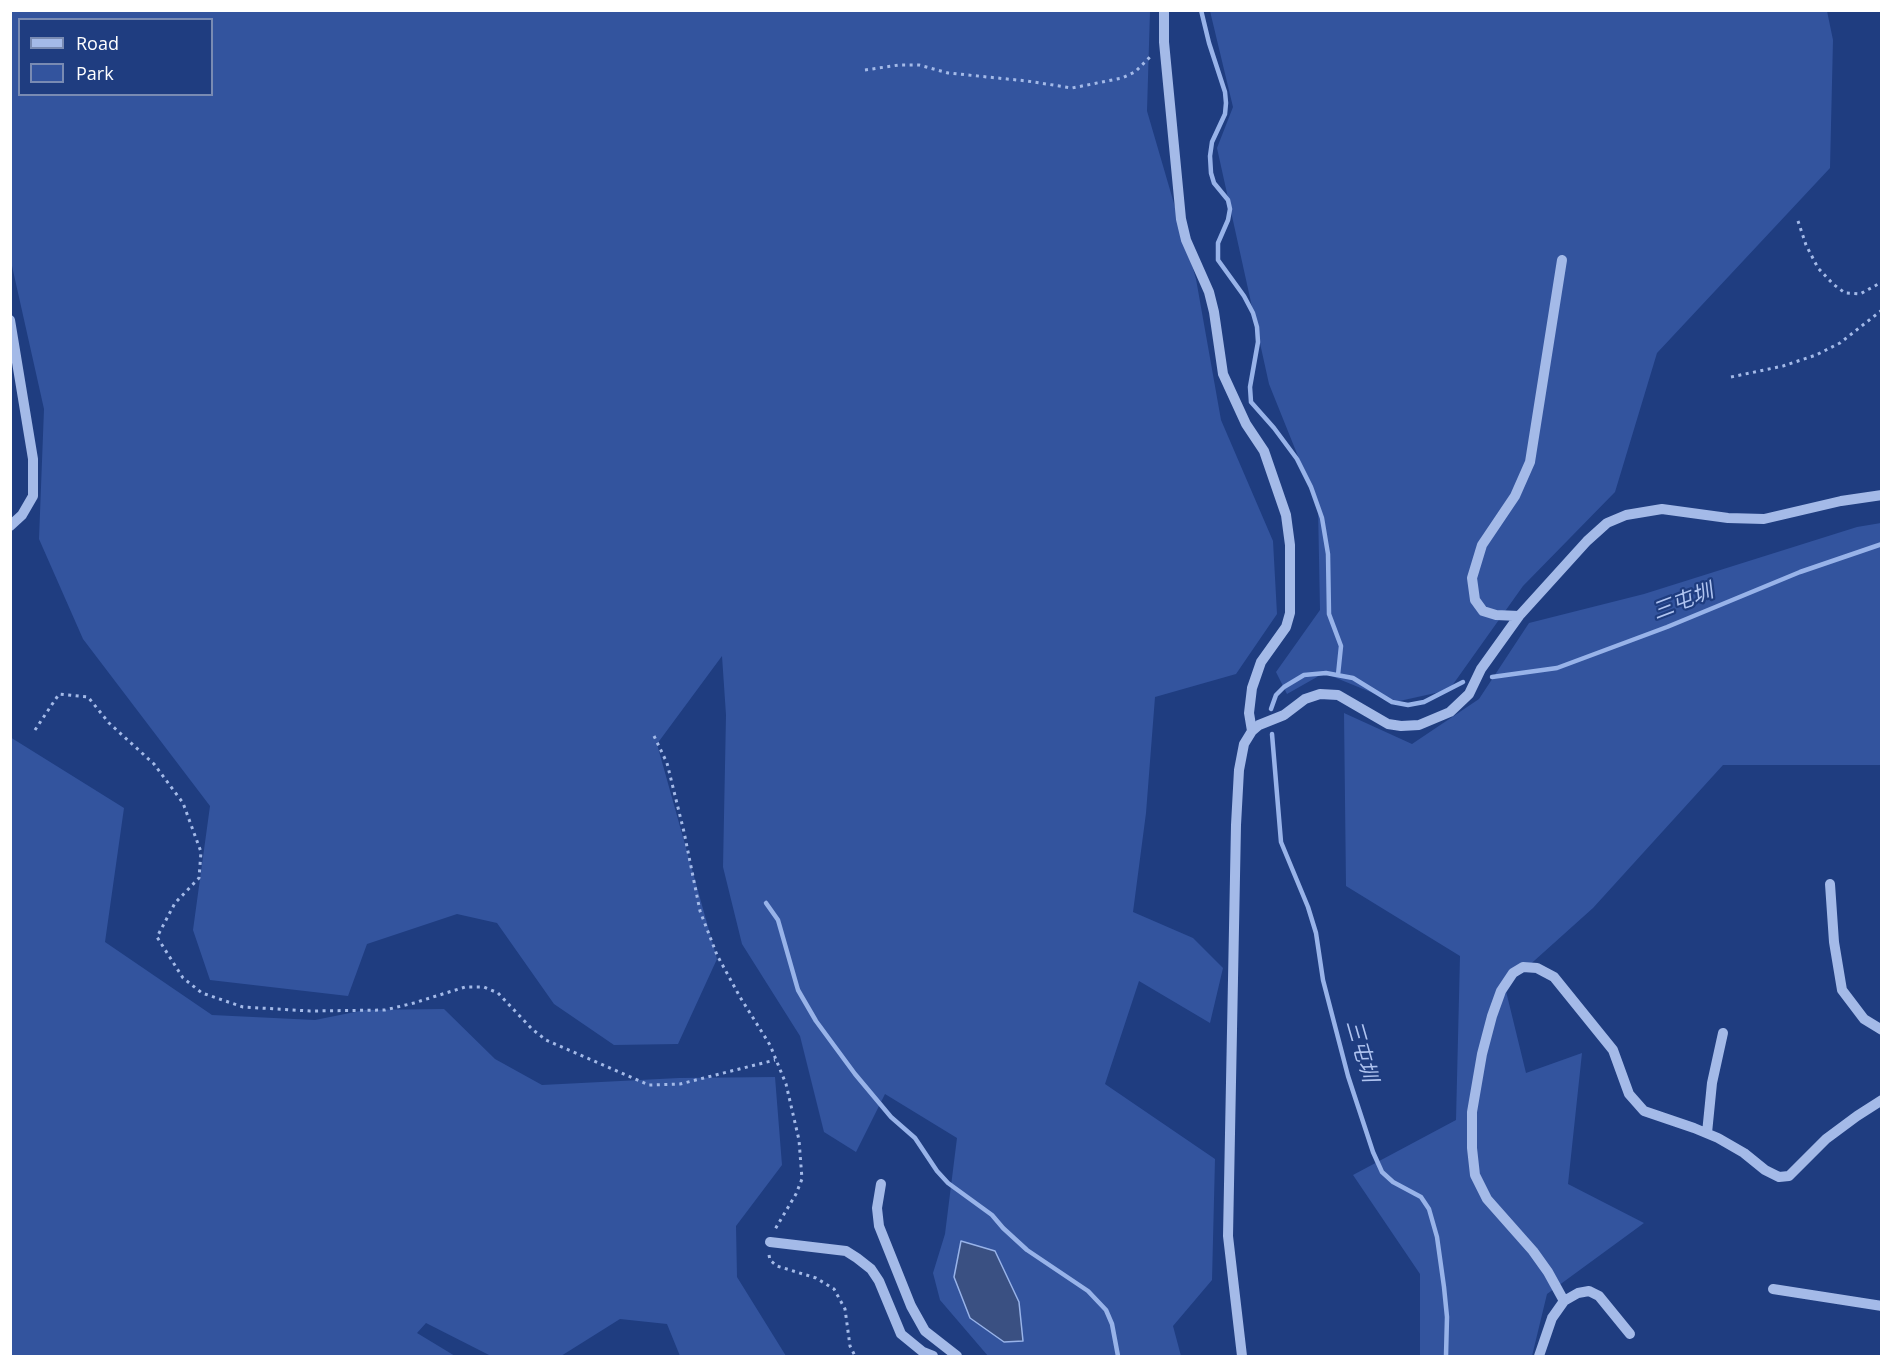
<!DOCTYPE html>
<html>
<head>
<meta charset="utf-8">
<style>
	body { margin:0 }
	#map { position:relative; width:1892px; height:1367px; overflow:hidden; background:#1f3d80; font-family:"Open Sans",sans-serif }
	canvas { display:block }
	.frame { position:absolute; inset:0; border:12px solid #fff; pointer-events:none }
	.legend { position:absolute; left:18px; top:18px; width:195px; height:78px; box-sizing:border-box; background:#1f3d80; border:2px solid #798bb3; margin:0; padding:8px 10px; list-style:none; font-size:18px; color:#fff }
	.legend li { display:flex; align-items:center; gap:12px; height:30px }
	.legend b { width:30px; border:2px solid #798bb3 }
</style>
</head>
<body>
<div id="map">
<canvas width="1892" height="1367"></canvas>
<div class="frame"></div>
<ul class="legend">
<li><b style="height:8px;background:#a4bae8"></b>Road</li>
<li><b style="height:16px;background:#33549e"></b>Park</li>
</ul>
</div>
<script>
const c = document.querySelector('canvas').getContext('2d');
c.lineJoin = 'round';
function paint(path, color) { c.fillStyle = color; c.fill(path, 'evenodd'); }
const toPath = rows => new Path2D(rows.map(r => 'M' + r).join(''));
function trace(path, color, width, dash) { c.strokeStyle = color; c.lineWidth = width; c.lineCap = dash ? 'butt' : 'round'; c.setLineDash(dash || []); c.stroke(path); }
function label(font, color, halo, rows, align = 'center') {
  c.font = font + ' "Open Sans","Noto Sans TC",sans-serif'; c.lineWidth = 4.5; c.setLineDash([]); c.textBaseline = 'middle'; c.strokeStyle = halo; c.fillStyle = color; for (const [text, x, y, turn = 0] of rows) {
    c.save(); c.translate(x, y); c.rotate((+turn || 0) * Math.PI / 180); c.textAlign = isNaN(turn) ? turn : align; if (halo) c.strokeText(text, 0, 0); c.fillText(text, 0, 0); c.restore();
  }
}
paint(toPath([
	[10,11,1150,11,1147,111,1196,279,1221,420,1273,541,1277,614,1236,674,1155,697,1146,813,1133,912,1193,938,1223,968,1210,1023,1139,981,1105,1084,1215,1159,1212,1280,1173,1326,1181,1356,988,1356,940,1300,933,1273,945,1234,957,1138,885,1094,856,1152,824,1132,800,1036,742,944,723,867,726,715,722,656,657,744,717,959,678,1044,614,1045,554,1004,497,923,457,914,367,944,348,996,210,980,193,930,210,806,83,639,39,539,44,409,10,257],
	[20,20,212,20,212,94,20,94],
	[1210,11,1827,11,1833,40,1830,168,1657,353,1615,492,1523,586,1449,690,1395,702,1324,673,1287,694,1276,672,1320,610,1318,506,1269,384,1217,148,1233,107],
	[1881,523,1881,765,1723,765,1593,908,1505,987,1526,1073,1582,1053,1568,1184,1644,1223,1547,1294,1532,1356,1420,1356,1420,1274,1353,1175,1456,1120,1460,956,1346,886,1344,713,1412,744,1479,699,1529,623,1644,594,1857,527],
	[10,737,124,808,105,942,212,1015,315,1020,365,1010,444,1009,495,1059,542,1085,679,1078,775,1077,782,1165,736,1226,737,1277,786,1356,680,1356,667,1324,620,1319,561,1356,491,1356,426,1323,417,1333,455,1356,11,1356]
]), '#33549e');
const water = toPath([
	[961,1241,995,1251,1019,1302,1023,1341,1004,1342,970,1318,954,1277,961,1241]
]);
paint(water, '#3a5082');
trace(water, '#98b3e9', 1.5);
trace(toPath([
	[1201,10,1209,43,1225,92,1226,103,1225,114,1212,142,1210,156,1211,173,1214,183,1228,200,1230,209,1228,220,1218,243,1218,260,1244,296,1253,313,1257,327,1258,342,1250,387,1251,402,1274,428,1297,459,1311,487,1322,518,1328,554,1329,614,1341,646,1338,675],
	[1492,677,1557,668,1667,627,1800,572,1882,544],
	[1271,709,1276,695,1284,687,1304,675,1326,673,1353,678,1392,702,1408,705,1424,702,1463,682],
	[1272,734,1281,842,1308,907,1316,933,1323,980,1348,1076,1373,1152,1382,1172,1393,1182,1421,1197,1429,1209,1437,1237,1444,1287,1447,1317,1446,1356],
	[766,903,778,920,798,990,816,1021,855,1074,891,1117,915,1138,937,1171,948,1183,992,1215,1003,1228,1027,1250,1088,1291,1106,1310,1112,1324,1118,1356]
]), '#98b3e9', 4.5);
trace(toPath([
	[865,70,899,65,919,65,948,73,1027,81,1072,88,1122,78,1135,72,1152,55],
	[1798,221,1806,245,1818,268,1833,284,1845,293,1860,294,1882,282],
	[1731,377,1783,366,1816,355,1840,343,1882,310],
	[35,730,59,694,88,697,109,723,154,764,183,803,201,852,199,878,175,903,157,937,183,978,202,993,243,1007,310,1011,385,1010,414,1003,465,987,484,987,498,993,532,1029,546,1040,649,1085,680,1084,775,1060],
	[654,736,667,763,684,832,700,911,717,955,740,997,770,1045,786,1084,799,1140,802,1179,796,1194,774,1231],
	[769,1255,770,1260,777,1266,816,1278,834,1289,845,1309,850,1346,855,1356]
]), '#a4bae8', 3, [3, 4.5]);
trace(toPath([
	[1164,10,1164,42,1181,219,1186,240,1209,292,1214,312,1223,374,1246,424,1264,451,1286,515,1290,545,1290,613,1286,627,1261,662,1252,688,1249,713,1252,731],
	[10,320,33,459,33,496,22,515,10,526],
	[1519,616,1496,615,1483,611,1475,600,1472,578,1482,545,1515,496,1530,462,1562,260],
	[1830,884,1834,942,1842,990,1864,1019,1882,1030],
	[1707,1133,1712,1083,1723,1033],
	[881,1184,877,1208,879,1226,911,1306,925,1331,957,1356],
	[770,1242,846,1251,857,1258,871,1269,879,1281,901,1334,923,1352,933,1356],
	[1773,1289,1882,1306],
	[1564,1301,1548,1272,1533,1251,1487,1199,1475,1175,1472,1148,1472,1112,1482,1054,1492,1016,1501,991,1513,973,1523,967,1537,968,1554,977,1613,1050,1629,1094,1644,1111,1694,1128,1718,1138,1744,1153,1765,1170,1779,1177,1789,1176,1826,1139,1857,1116,1882,1100],
	[1242,1356,1228,1236,1236,825,1239,770,1244,744,1252,731,1259,725,1284,715,1305,699,1320,694,1338,695,1388,724,1401,726,1419,725,1450,712,1469,694,1481,669,1519,616,1587,541,1607,523,1626,515,1662,509,1728,518,1764,519,1841,501,1882,495],
	[1539,1356,1552,1318,1564,1301,1578,1293,1589,1291,1599,1296,1630,1334]
]), '#a4bae8', 10);
label('italic 21px', '#b0c4f0', '#1f3d80', [
	["三屯圳",1683,602,-21],
	["三屯圳",1361,1051,74]
]);
</script>
</body>
</html>
